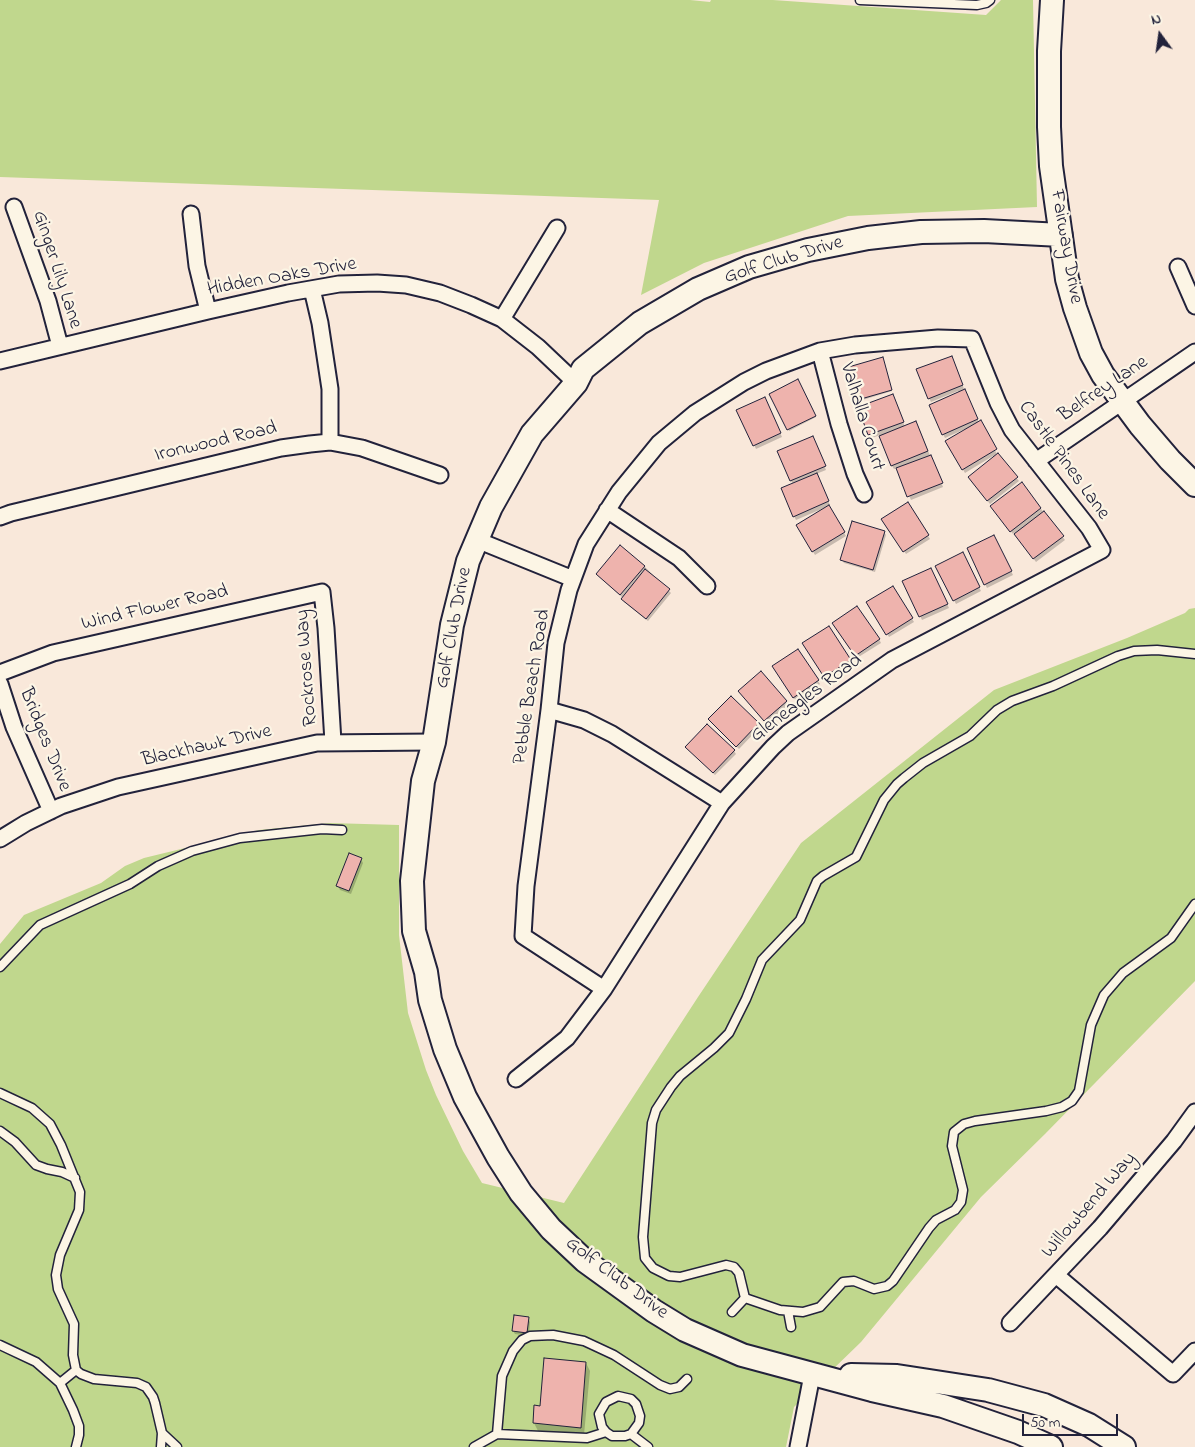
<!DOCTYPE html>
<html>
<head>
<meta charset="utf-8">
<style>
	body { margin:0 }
	#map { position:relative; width:1195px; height:1447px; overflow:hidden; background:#f9e8da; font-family:"Indie Flower",sans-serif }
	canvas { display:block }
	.north { position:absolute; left:1135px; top:10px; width:50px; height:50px; -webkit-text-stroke:4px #fcf5e5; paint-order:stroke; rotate:346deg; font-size:14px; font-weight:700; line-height:20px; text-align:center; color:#22223b }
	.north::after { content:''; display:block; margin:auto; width:18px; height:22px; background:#22223b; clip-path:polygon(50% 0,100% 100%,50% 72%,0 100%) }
	.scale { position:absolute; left:1022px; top:1414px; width:96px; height:22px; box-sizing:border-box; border:2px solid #22223b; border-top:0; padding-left:6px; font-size:15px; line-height:18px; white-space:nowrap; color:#22223b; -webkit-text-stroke:4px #fcf5e5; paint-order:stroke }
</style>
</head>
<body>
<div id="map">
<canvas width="1195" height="1447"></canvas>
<div class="north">N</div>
<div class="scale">50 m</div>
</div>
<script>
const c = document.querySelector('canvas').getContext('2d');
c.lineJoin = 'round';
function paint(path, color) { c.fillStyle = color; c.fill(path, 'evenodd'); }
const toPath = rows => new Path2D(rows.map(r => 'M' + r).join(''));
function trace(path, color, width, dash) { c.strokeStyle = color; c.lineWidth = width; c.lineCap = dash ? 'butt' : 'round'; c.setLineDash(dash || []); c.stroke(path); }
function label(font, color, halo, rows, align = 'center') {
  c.font = font + ' "Indie Flower",sans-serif'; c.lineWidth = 4.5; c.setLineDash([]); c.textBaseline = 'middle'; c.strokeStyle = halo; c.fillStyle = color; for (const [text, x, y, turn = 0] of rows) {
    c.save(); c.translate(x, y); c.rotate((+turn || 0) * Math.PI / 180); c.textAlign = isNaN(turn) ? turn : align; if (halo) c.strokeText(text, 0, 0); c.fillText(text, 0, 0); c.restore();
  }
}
paint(toPath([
	[0,0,690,0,710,2,711,0,773,0,986,15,1001,0,1033,0,1037,207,848,216,704,263,641,295,659,200,0,177],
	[1195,608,1195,981,1045,1134,981,1197,861,1342,794,1407,786,1447,0,1447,0,944,24,915,101,883,125,866,144,858,259,830,330,823,399,825,399,935,408,1013,426,1070,436,1095,463,1151,482,1183,564,1203,698,997,801,843,994,690,1127,638,1185,613,1189,609]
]), '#c0d78d');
paint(toPath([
	[883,360,892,391,856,402,855,400],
	[954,361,964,389,979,423,997,454,1019,481,990,504,971,481,994,458,993,456,965,473,946,442,966,430,965,429,945,438,943,434,959,393,958,391,931,402,929,398],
	[798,381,816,417,789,431,771,395],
	[894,399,905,427,918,426,943,487,911,500,897,468,894,469,892,466,880,435,872,438,859,408],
	[766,402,782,437,756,449,738,410],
	[814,441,826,470,816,474,830,505,828,506,846,536,815,555,797,525,825,509,824,508,796,520,794,516,793,484,791,481],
	[1022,484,1065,540,1036,562,1014,533,1013,534,994,510],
	[907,503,930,539,906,554,883,519],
	[884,532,886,535,875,572,844,563,842,560],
	[996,540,1013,575,987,588,985,584],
	[962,554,981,591,956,604,937,567],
	[644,566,671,593,648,621,624,602,623,598,597,575],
	[932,573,949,608,922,620,904,582],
	[893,587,914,622,889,637,868,602],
	[836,627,879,639,881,643,857,658],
	[828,628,851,664,827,680,803,644],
	[798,650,820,684,796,701,773,667],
	[741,694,786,702,788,705,766,724],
	[710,720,758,724,760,727,739,749],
	[689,750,734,751,736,754,715,775],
	[361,859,363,863,351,894,340,890,338,886],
	[528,1318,530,1322,529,1336,515,1334,513,1331],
	[586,1363,590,1371,584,1435,538,1431,534,1423,535,1407,541,1407]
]), '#0003');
const building = toPath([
	[952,356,963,385,928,399,916,369,952,356],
	[883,357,892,390,854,401,845,368,883,357],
	[798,379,816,416,787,430,769,394,798,379],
	[965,389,978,419,942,435,929,405,965,389],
	[893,394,904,422,868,435,858,407,893,394],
	[765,397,781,433,753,446,736,410,765,397],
	[981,420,997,449,962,470,945,441,981,420],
	[916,421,928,451,891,466,879,436,916,421],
	[813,436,826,466,790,481,777,451,813,436],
	[998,453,1018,477,987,501,968,477,998,453],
	[931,455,943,483,907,497,896,468,931,455],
	[817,473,829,501,793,517,781,488,817,473],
	[1022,482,1041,508,1010,532,990,506,1022,482],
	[908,502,929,535,903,552,881,519,908,502],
	[829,505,845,532,812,552,796,525,829,505],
	[1044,511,1064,536,1033,559,1014,534,1044,511],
	[852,521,885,531,873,570,840,560,852,521],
	[994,535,1012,571,984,585,967,548,994,535],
	[620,545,645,566,620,595,596,574,620,545],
	[963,552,980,587,953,601,935,566,963,552],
	[931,568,948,604,919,617,902,581,931,568],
	[645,569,670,589,646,619,621,599,645,569],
	[893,586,913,618,886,635,866,602,893,586],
	[857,606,880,639,855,656,832,623,857,606],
	[829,626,851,660,824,677,802,643,829,626],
	[798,649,819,680,793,698,772,666,798,649],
	[761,671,787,701,764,721,738,691,761,671],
	[731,696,759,723,736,747,708,719,731,696],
	[707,724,735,750,713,773,685,747,707,724],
	[349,853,362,858,349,891,336,886,349,853],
	[514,1315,529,1317,527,1333,512,1331,514,1315],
	[544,1358,586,1362,581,1428,533,1423,534,1405,540,1406,544,1358]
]);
paint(building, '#eeb3ad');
trace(building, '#22223b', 1);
const lane = toPath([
	[860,0,977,5,986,3,990,0],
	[0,967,40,925,130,884,158,866,192,851,240,838,322,829,342,830],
	[0,1093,32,1108,50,1124,61,1145,80,1192,79,1210,60,1255,56,1275,58,1289,74,1324,73,1355,76,1370,81,1374,94,1379,137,1383,146,1387,153,1397,155,1403,162,1433,161,1447],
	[0,1131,15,1142,36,1165,47,1169,62,1172,75,1178],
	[745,1298,739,1273,734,1267,726,1265,680,1277,669,1276,653,1268,645,1258,643,1237,652,1123,656,1110,671,1087,680,1076,714,1048,729,1033,746,999,762,960,800,920,817,881,823,876,856,857,884,800,897,784,904,778,923,763,970,736,997,710,1012,701,1053,686,1118,656,1134,651,1157,650,1195,654],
	[745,1298,780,1310,803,1312,820,1307,843,1282,854,1281,874,1289,887,1286,893,1281,929,1228,936,1220,955,1210,961,1202,963,1190,952,1146,954,1132,964,1124,975,1121,1046,1111,1062,1107,1072,1101,1079,1091,1091,1025,1104,995,1123,973,1171,938,1195,904],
	[788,1311,791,1327],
	[732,1312,745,1298],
	[0,1345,36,1362,60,1383,73,1410,79,1426,79,1435,76,1447],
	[60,1383,76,1370],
	[162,1433,177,1447],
	[497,1434,502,1376,513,1351,522,1340,530,1336,553,1335,584,1341,614,1355,660,1385,670,1389,679,1387,687,1379],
	[631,1434,648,1447],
	[474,1447,497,1434,587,1438,606,1432,612,1436,625,1436,631,1434,639,1423,640,1416,636,1404,631,1399,618,1396,606,1402,599,1414,602,1427,606,1432]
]);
const street = toPath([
	[14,207,48,301,60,346],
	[191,214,197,266,208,311],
	[1178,267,1195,306],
	[312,289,320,323,330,389,330,442],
	[502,319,557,228],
	[820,351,839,424,855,474,864,494],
	[0,361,208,311,288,293,339,284,377,283,406,285,440,293,471,305,502,319,538,347,576,383],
	[1036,461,1195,352],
	[607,510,679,558,707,586],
	[0,517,11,513,281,448,310,444,330,442,362,448,440,475],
	[477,540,573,579],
	[0,673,53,653,322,592,326,628,333,742],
	[0,684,14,727,51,811],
	[549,710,584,720,612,734,722,803],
	[0,839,26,823,61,806,118,787,213,766,317,743,434,742],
	[516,1079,567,1038,604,989,722,803,773,747,788,733,892,660,1102,550,1089,528,1012,430,998,403,972,339,938,338,855,345,820,351,766,371,744,382,695,413,659,443,619,492,586,544,569,590,556,643,549,710,526,886,523,936,604,989],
	[1056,1275,1173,1374,1195,1351],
	[1010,1323,1100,1228,1174,1141,1195,1112],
	[798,1447,812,1375]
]);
const secondary = toPath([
	[1052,0,1049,51,1049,127,1051,166,1067,279,1075,308,1091,353,1103,375,1140,425,1170,460,1195,485],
	[851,1375,897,1376,988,1390,1044,1405,1089,1425,1124,1447],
	[1051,1447,1018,1432,943,1406,872,1390,742,1355,685,1330,654,1311,585,1261,551,1229,521,1193,498,1157,465,1097,445,1049,430,1000,426,972,414,931,412,881,423,781,434,742,452,625,468,561,491,507,532,434,576,383,583,369,640,323,698,289,749,267,808,250,868,238,921,232,984,231,1061,235]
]);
trace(lane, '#22223b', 11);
trace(street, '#22223b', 19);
trace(secondary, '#22223b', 26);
trace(lane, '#fcf5e5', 8);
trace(street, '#fcf5e5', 15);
trace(secondary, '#fcf5e5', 22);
label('20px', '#22223b', '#fcf5e5', [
	["Fairway Drive",1065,247,80],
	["Golf Club Drive",784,261,-17],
	["Ginger Lily Lane",56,270,72],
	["Hidden Oaks Drive",282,278,-10],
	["Belfrey Lane",1104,390,-34],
	["Valhalla Court",861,417,73],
	["Ironwood Road",216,443,-13],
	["Castle Pines Lane",1063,461,54],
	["Wind Flower Road",155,609,-13],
	["Golf Club Drive",455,628,-79],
	["Rockrose Way",308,668,-94],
	["Pebble Beach Road",533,687,-81],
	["Gleneagles Road",807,699,-37],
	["Bridges Drive",44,740,68],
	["Blackhawk Drive",207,747,-13],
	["Willowbend Way",1090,1206,-49],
	["Golf Club Drive",616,1279,37]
]);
</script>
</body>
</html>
